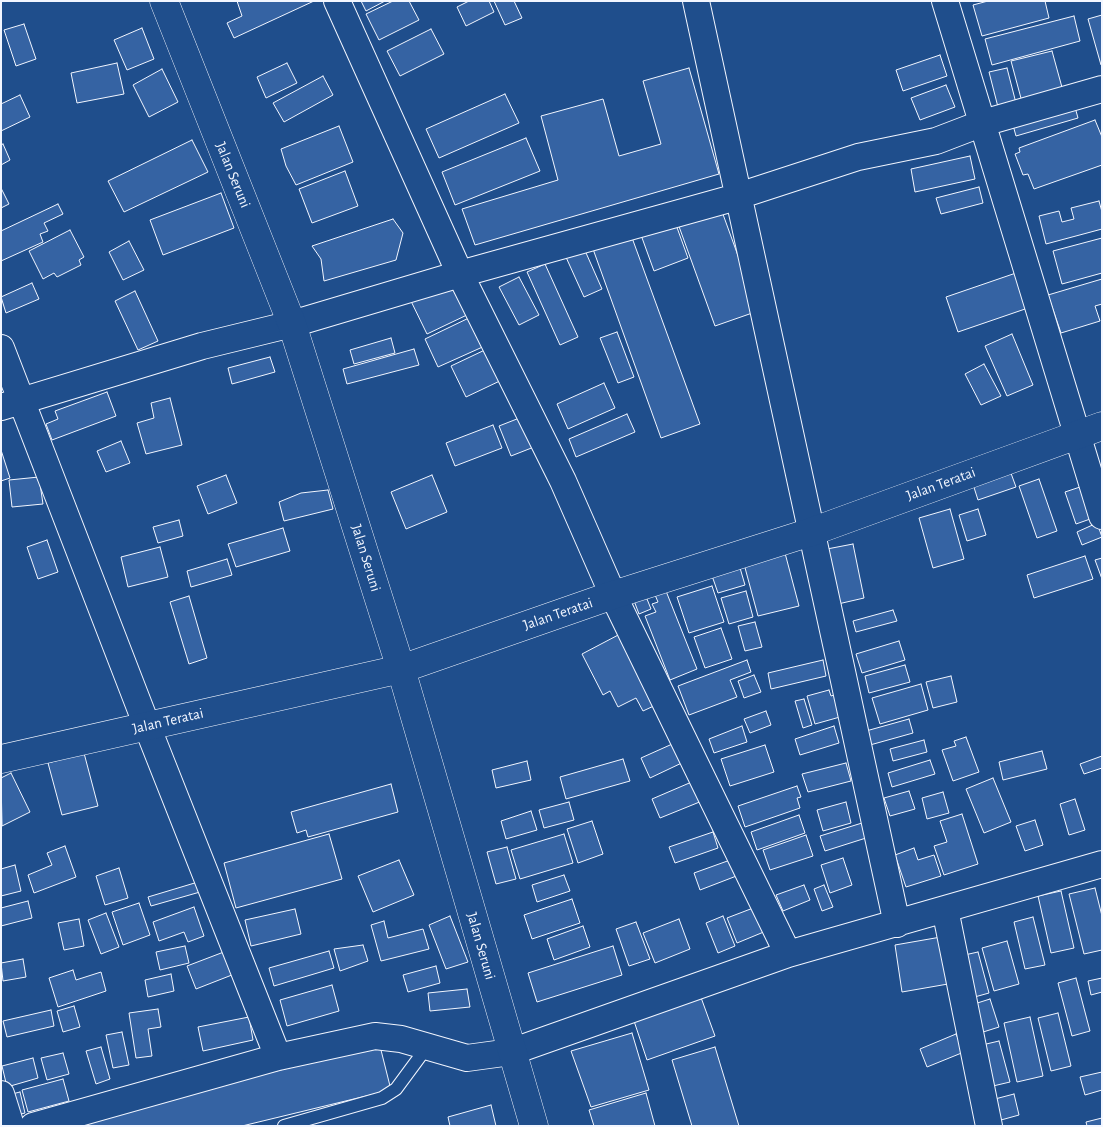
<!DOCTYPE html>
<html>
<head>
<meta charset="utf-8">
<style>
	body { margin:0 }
	#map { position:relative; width:1103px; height:1127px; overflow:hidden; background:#1f4e8c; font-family:"Alegreya Sans",sans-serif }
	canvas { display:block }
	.frame { position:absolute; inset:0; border:2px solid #f2f6ff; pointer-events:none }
</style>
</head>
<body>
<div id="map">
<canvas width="1103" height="1127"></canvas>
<div class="frame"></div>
</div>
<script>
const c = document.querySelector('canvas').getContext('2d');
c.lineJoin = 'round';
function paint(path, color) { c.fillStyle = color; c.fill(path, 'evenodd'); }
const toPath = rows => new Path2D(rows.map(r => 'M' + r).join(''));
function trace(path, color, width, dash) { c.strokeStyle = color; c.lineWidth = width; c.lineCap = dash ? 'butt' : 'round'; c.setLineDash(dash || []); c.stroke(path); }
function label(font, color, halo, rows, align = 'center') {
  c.font = font + ' "Alegreya Sans",sans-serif'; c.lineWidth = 4; c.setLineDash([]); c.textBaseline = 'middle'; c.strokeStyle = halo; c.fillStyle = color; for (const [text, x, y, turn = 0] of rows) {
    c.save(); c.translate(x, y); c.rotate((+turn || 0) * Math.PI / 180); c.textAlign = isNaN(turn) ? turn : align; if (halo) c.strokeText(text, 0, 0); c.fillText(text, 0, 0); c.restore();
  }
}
const building = toPath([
	[314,1,234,38,227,23,242,16,237,1,314,1],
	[361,1,385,1,366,11,361,1],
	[393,1,409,1,419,20,379,40,366,14,393,1],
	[469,1,489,1,494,12,466,26,457,7,469,1],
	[494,1,514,1,522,18,505,25,494,1],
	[988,1,1045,1,1049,18,982,36,973,5,988,1],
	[1102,15,1102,64,1101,65,1088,19,1102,15],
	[1074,16,1080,41,992,65,985,39,1074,16],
	[24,24,36,59,16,66,4,30,24,24],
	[142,28,154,59,127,70,114,40,142,28],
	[431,29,444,54,400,76,387,51,431,29],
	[1052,51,1063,91,1022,102,1011,61,1052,51],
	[940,55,947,76,903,91,896,70,940,55],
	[117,63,124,94,77,103,71,73,117,63],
	[287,63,297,83,266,98,257,77,287,63],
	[689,68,719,174,475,245,462,209,558,180,541,116,603,99,619,156,661,144,643,81,689,68],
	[1007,68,1017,107,999,111,989,72,1007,68],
	[162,69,178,102,149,117,133,85,162,69],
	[323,76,333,95,284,122,273,103,323,76],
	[946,85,955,107,920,120,911,98,946,85],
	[505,94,519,123,439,158,426,129,505,94],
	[20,95,30,117,1,131,1,104,20,95],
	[1073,100,1078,118,1016,136,1011,118,1073,100],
	[1095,120,1102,137,1102,165,1034,189,1028,174,1023,175,1015,154,1020,152,1019,148,1095,120],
	[339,126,353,162,296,185,286,166,281,149,339,126],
	[526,138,540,171,455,205,442,172,526,138],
	[192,140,208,172,124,212,108,181,192,140],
	[3,144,10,160,1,165,1,145,3,144],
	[970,156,975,179,915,192,911,169,970,156],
	[345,171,358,206,312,223,299,189,345,171],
	[979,187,983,203,941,214,936,198,979,187],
	[1,188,9,204,1,208,1,188],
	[221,193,234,228,163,255,150,220,221,193],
	[1099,201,1102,212,1102,229,1046,244,1039,216,1059,211,1062,222,1074,219,1071,208,1099,201],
	[58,204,63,214,44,223,48,231,40,234,43,242,1,261,1,231,58,204],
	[720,206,758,311,715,326,677,221,720,206],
	[393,219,403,233,396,260,324,281,321,259,312,246,393,219],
	[675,222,688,258,654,271,641,235,675,222],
	[70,230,84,257,79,260,81,265,57,277,54,273,43,279,29,251,70,230],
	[631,235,700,424,661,438,593,249,631,235],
	[1102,238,1102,273,1062,284,1053,251,1102,238],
	[129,241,144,270,123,280,109,252,129,241],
	[583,246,602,289,584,297,565,255,583,246],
	[545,264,578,337,560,345,527,272,545,264],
	[1016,273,1028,308,958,332,946,297,1016,273],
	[519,277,539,315,519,325,499,287,519,277],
	[1102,279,1102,304,1095,306,1100,321,1061,333,1048,295,1102,279],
	[32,283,39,299,6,313,1,297,32,283],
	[454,285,469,314,427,334,408,295,454,285],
	[135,291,158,341,138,350,115,301,135,291],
	[473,316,487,345,438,367,425,339,473,316],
	[617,332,634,377,618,383,600,338,617,332],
	[1012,334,1033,385,1007,396,985,346,1012,334],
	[391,338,395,353,354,364,350,350,391,338],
	[489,348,504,379,466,397,451,366,489,348],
	[414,349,419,365,347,384,343,369,414,349],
	[270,357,275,372,232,384,228,368,270,357],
	[984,364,1001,396,981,405,965,374,984,364],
	[604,383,615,408,568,429,557,404,604,383],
	[107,392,116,416,52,440,46,424,58,419,55,411,107,392],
	[170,398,182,445,146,454,137,423,154,418,151,403,170,398],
	[627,414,635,432,576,457,569,439,627,414],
	[522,417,534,447,511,456,499,426,522,417],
	[493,425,502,448,455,466,446,443,493,425],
	[121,441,130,463,106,472,97,451,121,441],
	[1,450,10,478,1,481,1,450],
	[1008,465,1016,487,978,500,971,478,1008,465],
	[226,475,237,503,208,514,197,486,226,475],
	[432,475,447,512,406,529,391,492,432,475],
	[39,477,43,504,12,507,9,480,39,477],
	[1039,479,1057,531,1037,538,1019,486,1039,479],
	[1083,486,1093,518,1076,524,1065,492,1083,486],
	[328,490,333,509,284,521,279,502,301,493,328,490],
	[950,509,964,559,933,568,919,518,950,509],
	[978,509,986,535,967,541,959,515,978,509],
	[179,520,183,536,158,543,153,527,179,520],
	[1097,523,1102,537,1082,545,1077,532,1097,523],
	[283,528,290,551,236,567,228,544,283,528],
	[47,540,58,572,38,579,27,547,47,540],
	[853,544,864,598,838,604,827,549,853,544],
	[160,547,168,577,128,587,121,557,160,547],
	[785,553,799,606,758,616,744,564,785,553],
	[1085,556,1093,579,1034,598,1027,575,1085,556],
	[1102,558,1102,579,1095,560,1102,558],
	[227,559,232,575,191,587,187,571,227,559],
	[738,561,745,585,718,593,710,570,738,561],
	[664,586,697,669,670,680,645,616,656,612,652,604,658,602,653,590,664,586],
	[712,586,724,622,689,633,677,597,712,586],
	[746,591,753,617,729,624,721,598,746,591],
	[645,594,651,609,639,614,633,598,645,594],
	[189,596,207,658,189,664,170,602,189,596],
	[893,610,897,621,856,632,853,621,893,610],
	[755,622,762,647,745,651,738,626,755,622],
	[721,628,732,659,705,668,694,637,721,628],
	[622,633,658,704,643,711,636,698,618,707,610,691,603,695,582,654,622,633],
	[899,641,905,660,862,673,856,654,899,641],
	[747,660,751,672,730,680,737,697,689,715,678,686,747,660],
	[823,660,826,676,771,689,768,673,823,660],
	[905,665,910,682,869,693,865,676,905,665],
	[754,675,761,692,744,698,738,681,754,675],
	[951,676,957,702,933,708,926,682,951,676],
	[921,684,928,710,880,724,872,698,921,684],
	[829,690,831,696,840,693,847,715,815,724,807,696,829,690],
	[804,699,812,725,803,728,795,701,804,699],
	[766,711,771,725,750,733,744,719,766,711],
	[909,719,913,733,870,745,866,731,909,719],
	[742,726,747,742,714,753,709,739,742,726],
	[834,726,839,743,800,755,795,739,834,726],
	[966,737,979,772,953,781,942,750,956,746,954,741,966,737],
	[924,740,927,752,893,761,890,749,924,740],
	[679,741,688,760,650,778,641,758,679,741],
	[765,745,774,772,730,786,721,759,765,745],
	[1042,751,1047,769,1003,780,999,762,1042,751],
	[84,753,98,806,62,815,48,763,84,753],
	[1102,756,1102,768,1084,774,1080,764,1102,756],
	[623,759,630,781,566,799,560,777,623,759],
	[930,760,935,774,892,787,888,773,930,760],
	[527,761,531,780,496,788,492,770,527,761],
	[846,763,851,781,808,792,802,774,846,763],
	[11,773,30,812,2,826,1,778,11,773],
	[993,778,1011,822,984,833,966,789,993,778],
	[694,781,702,801,660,818,652,799,694,781],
	[391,784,398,812,308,837,306,830,297,833,291,812,391,784],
	[797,786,801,797,797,798,800,808,745,827,738,806,797,786],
	[909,791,915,809,890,816,884,798,909,791],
	[943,792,949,813,927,819,922,798,943,792],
	[1075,799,1085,830,1069,835,1060,804,1075,799],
	[569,802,574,820,544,828,539,810,569,802],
	[846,802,851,823,823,831,817,810,846,802],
	[531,811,537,830,506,839,501,821,531,811],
	[962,814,978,864,944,875,934,846,947,842,940,821,962,814],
	[799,815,805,833,757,850,751,832,799,815],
	[1035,820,1043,845,1025,851,1016,826,1035,820],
	[592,821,603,854,578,863,567,829,592,821],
	[862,823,866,838,825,851,820,836,862,823],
	[713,832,718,848,675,863,669,847,713,832],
	[329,834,342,879,236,908,224,863,329,834],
	[564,834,573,863,520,879,511,850,564,834],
	[806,835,813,856,770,870,763,850,806,835],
	[65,846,76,877,34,893,28,875,52,865,47,853,65,846],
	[507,847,516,879,496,884,487,852,507,847],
	[914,848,918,860,934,855,941,876,906,887,895,855,914,848],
	[843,858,852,885,830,893,821,865,843,858],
	[733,859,739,875,700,890,694,873,733,859],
	[399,860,414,895,373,912,358,876,399,860],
	[15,865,21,891,1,896,1,869,15,865],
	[119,868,128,898,105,905,96,876,119,868],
	[564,875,570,891,537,902,532,885,564,875],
	[198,882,200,892,151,906,148,897,198,882],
	[804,885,810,900,783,911,776,895,804,885],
	[824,885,833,907,822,911,814,889,824,885],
	[1095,888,1102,916,1102,950,1084,954,1069,894,1095,888],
	[1061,891,1074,948,1051,953,1038,896,1061,891],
	[572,899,580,923,532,939,524,915,572,899],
	[28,901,32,918,1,926,1,908,28,901],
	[139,903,150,935,123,945,112,912,139,903],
	[761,905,771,929,737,943,727,918,761,905],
	[194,907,204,936,188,942,184,932,159,941,153,922,194,907],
	[295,909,301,934,251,946,245,920,295,909],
	[106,913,119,947,101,954,88,920,106,913],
	[450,916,468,962,446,969,429,925,450,916],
	[723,916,735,946,718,953,706,923,723,916],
	[1033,917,1045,965,1025,969,1014,922,1033,917],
	[79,919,84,946,64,950,58,923,79,919],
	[679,919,690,949,655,963,643,933,679,919],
	[384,921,388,938,423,929,429,949,381,961,371,925,384,921],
	[636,922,650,959,629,966,616,929,636,922],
	[583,926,590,947,554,960,547,939,583,926],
	[941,937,948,984,902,992,895,945,941,937],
	[1007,941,1019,984,994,991,982,948,1007,941],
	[363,945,368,961,340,971,334,949,363,945],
	[185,946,189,963,160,970,156,952,185,946],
	[613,946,622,975,537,1002,528,973,613,946],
	[229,950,237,973,196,989,187,966,229,950],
	[329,951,334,968,274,986,269,968,329,951],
	[978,952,989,993,971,998,960,956,978,952],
	[23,959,26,977,3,981,1,963,23,959],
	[436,966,440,983,408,992,403,975,436,966],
	[73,970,76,980,101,972,106,991,58,1007,49,978,73,970],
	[171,974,174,991,148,997,145,980,171,974],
	[1076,978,1090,1031,1072,1036,1058,983,1076,978],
	[1102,978,1102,992,1091,995,1088,981,1102,978],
	[332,985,339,1011,287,1026,280,1000,332,985],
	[467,989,470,1007,430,1011,428,993,467,989],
	[699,992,715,1036,647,1060,632,1015,699,992],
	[990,999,999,1027,980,1033,971,1005,990,999],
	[74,1006,80,1027,63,1032,57,1011,74,1006],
	[158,1009,161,1027,148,1029,152,1056,136,1058,129,1013,158,1009],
	[51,1010,54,1026,7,1037,3,1021,51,1010],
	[1058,1013,1071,1066,1051,1071,1038,1018,1058,1013],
	[249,1017,253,1040,203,1051,198,1027,249,1017],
	[1030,1017,1043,1076,1017,1082,1004,1023,1030,1017],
	[122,1032,129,1065,113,1068,106,1035,122,1032],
	[632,1033,649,1090,591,1107,571,1051,632,1033],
	[956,1034,964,1052,927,1067,920,1049,956,1034],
	[999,1041,1010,1082,993,1086,982,1045,999,1041],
	[380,1046,391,1090,242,1126,48,1126,380,1046],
	[101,1047,110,1079,96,1084,86,1051,101,1047],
	[715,1047,739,1126,692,1126,672,1060,715,1047],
	[63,1053,69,1074,47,1080,41,1058,63,1053],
	[33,1058,38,1078,7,1087,2,1066,33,1058],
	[1102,1072,1102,1090,1085,1095,1080,1077,1102,1072],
	[63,1079,69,1101,28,1112,22,1090,63,1079],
	[20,1092,25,1113,13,1116,8,1095,20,1092],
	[646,1093,655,1126,594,1126,589,1110,646,1093],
	[1014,1094,1019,1115,1001,1120,995,1099,1014,1094],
	[491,1105,496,1126,450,1126,448,1117,491,1105],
	[1102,1118,1102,1126,1087,1126,1086,1122,1102,1118]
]);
paint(building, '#3563a3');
trace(building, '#f2f6ff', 1);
const lane = toPath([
	[284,1126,382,1098,396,1089,427,1047]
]);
const street = toPath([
	[337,1,460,274,563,481,613,595,788,954],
	[696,1,897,924],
	[945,1,1102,516],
	[1,348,147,726,278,1057],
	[1,407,202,346,292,324,460,274,726,200,858,157,936,141,983,123,1102,89],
	[945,909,989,1126],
	[1,1094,11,1126],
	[33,1126,278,1057,375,1036,401,1039,467,1058,511,1052,788,954,1102,864]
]);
const secondary = toPath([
	[164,1,292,324,401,669,534,1126],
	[1,759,401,669,613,595,811,532,1102,426]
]);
trace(lane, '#f2f6ff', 14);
trace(street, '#f2f6ff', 28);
trace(secondary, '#f2f6ff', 29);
trace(lane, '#1f4e8c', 12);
trace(street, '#1f4e8c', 26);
trace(secondary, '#1f4e8c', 28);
label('15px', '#f2f6ff', '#1f4e8c', [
	["Jalan Seruni",233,175,68],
	["Jalan Teratai",941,484,-20],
	["Jalan Seruni",366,558,73],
	["Jalan Teratai",558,614,-19],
	["Jalan Teratai",168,721,-13],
	["Jalan Seruni",481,946,74]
]);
</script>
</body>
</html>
